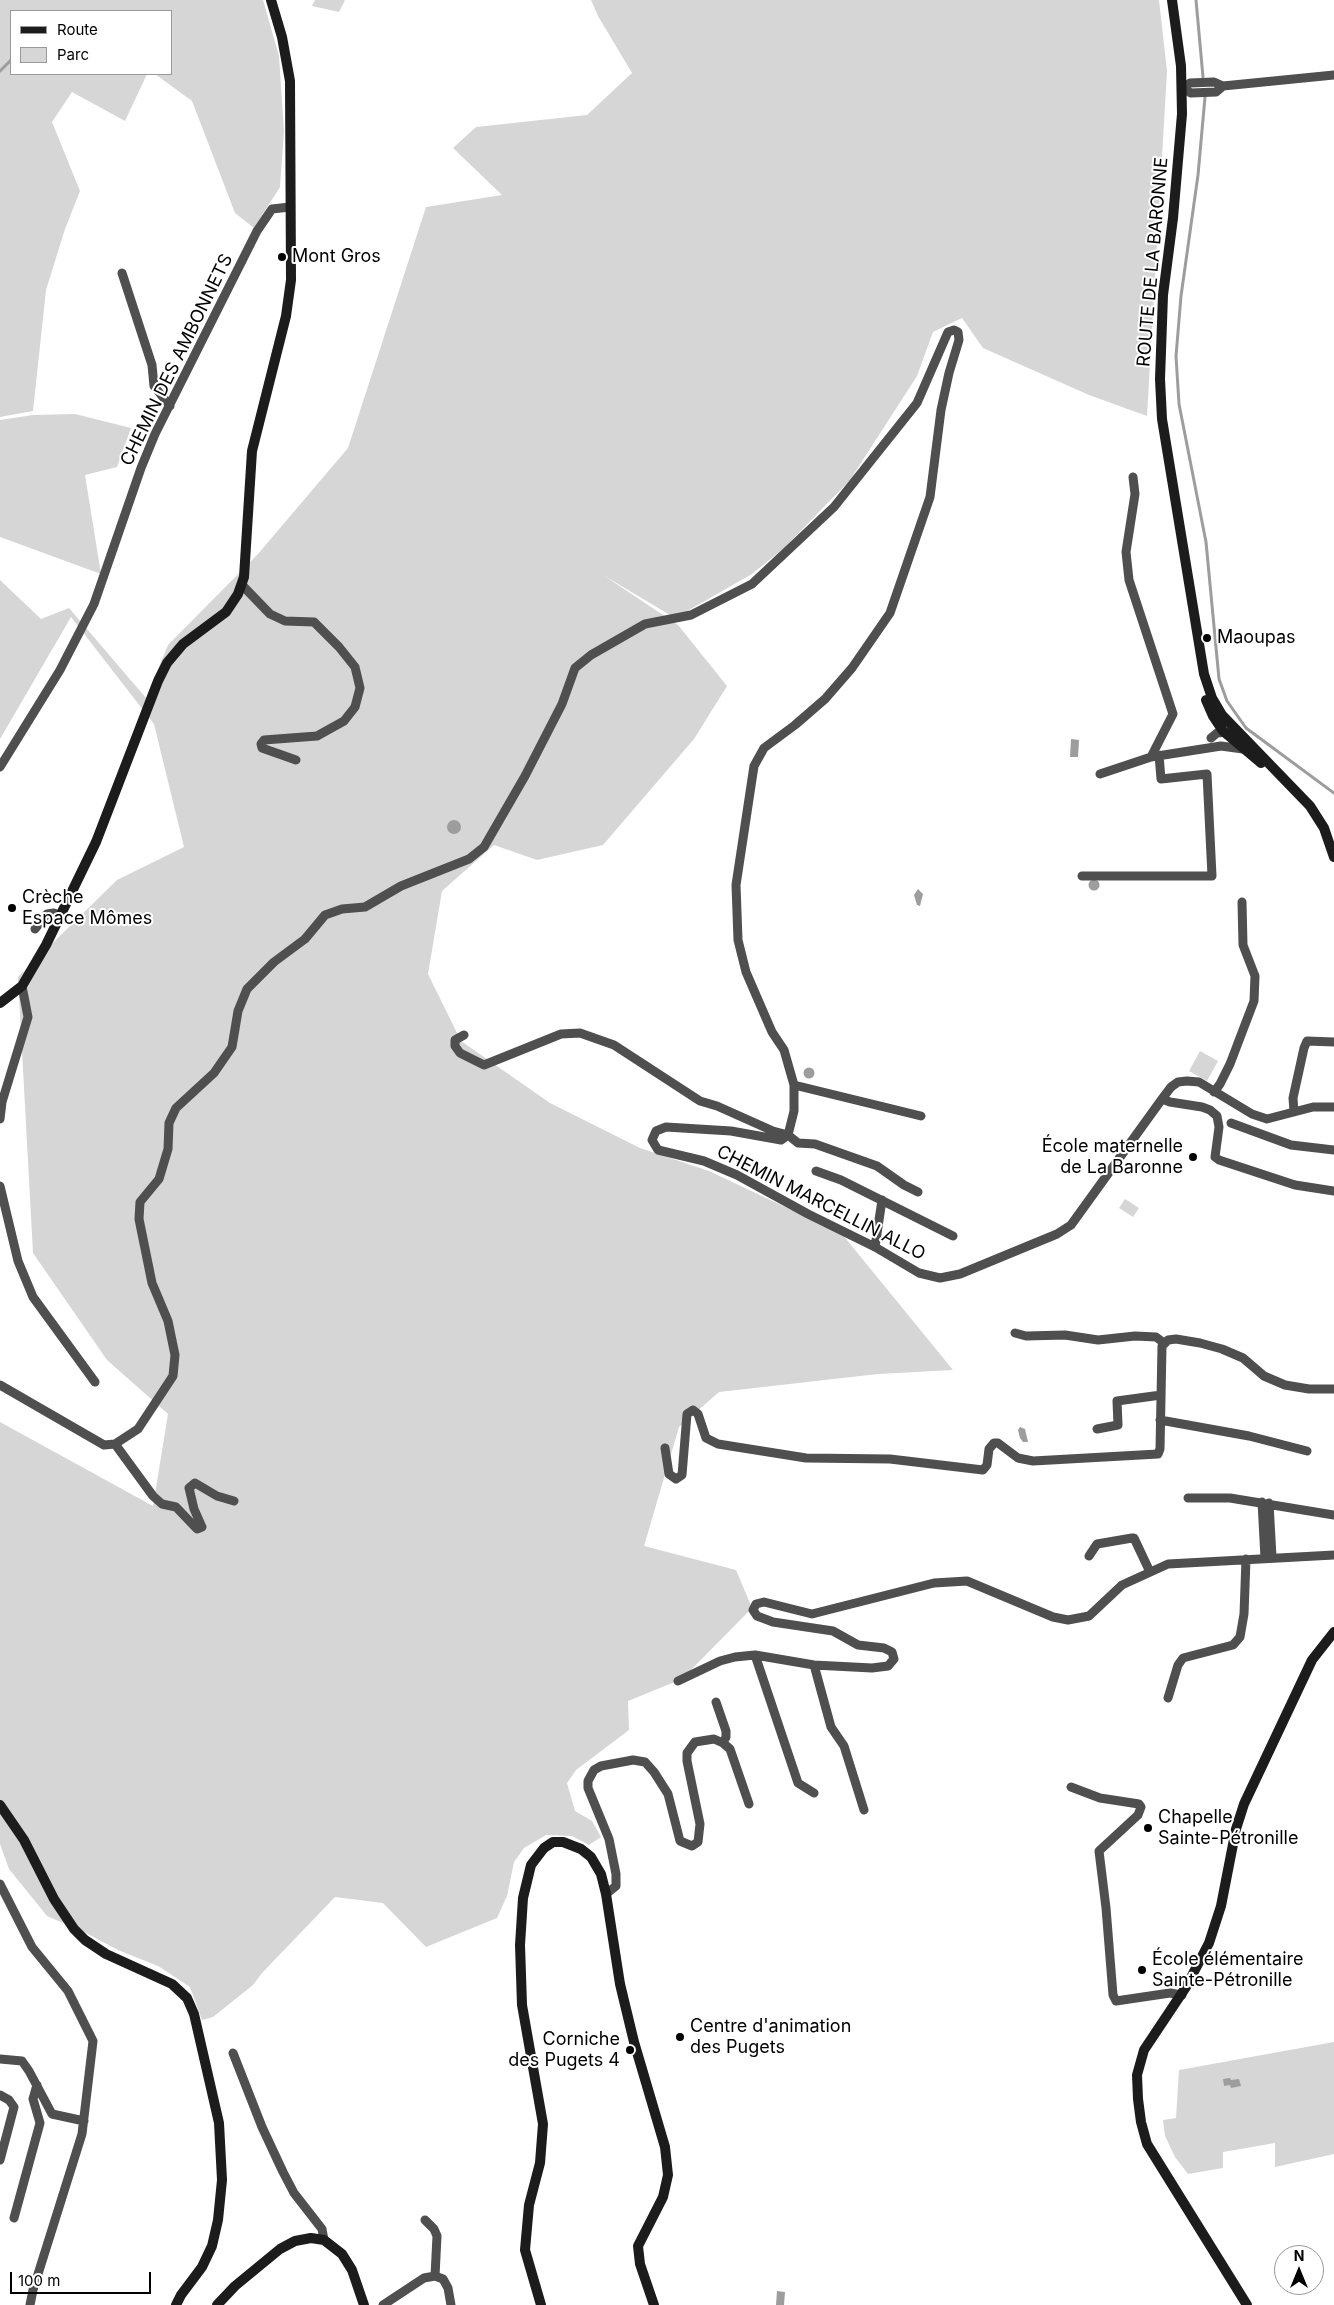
<!DOCTYPE html>
<html>
<head>
<meta charset="utf-8">
<style>
	body { margin:0 }
	#map { position:relative; width:1334px; height:2305px; overflow:hidden; background:#fff; font-family:Inter,sans-serif }
	canvas { display:block }
	.legend { position:absolute; left:10px; top:10px; width:162px; height:65px; box-sizing:border-box; background:#fff; border:1px solid #999; margin:0; padding:6px 9px; list-style:none; font-size:15px; color:#000 }
	.legend li { display:flex; align-items:center; gap:10px; height:25px }
	.legend b { width:25px; border:1px solid #999 }
	.north { position:absolute; left:1274px; top:2245px; width:50px; height:50px; box-sizing:border-box; background:#fff; border:1px solid #999; border-radius:50%; rotate:0deg; font-size:14px; font-weight:700; line-height:20px; text-align:center; color:#000 }
	.north::after { content:''; display:block; margin:auto; width:18px; height:22px; background:#000; clip-path:polygon(50% 0,100% 100%,50% 72%,0 100%) }
	.scale { position:absolute; left:10px; top:2272px; width:141px; height:22px; box-sizing:border-box; border:2px solid #000; border-top:0; padding-left:6px; font-size:15px; line-height:18px; white-space:nowrap; color:#000; -webkit-text-stroke:4px #fff; paint-order:stroke }
</style>
</head>
<body>
<div id="map">
<canvas width="1334" height="2305"></canvas>
<ul class="legend">
<li><b style="height:6px;background:#1c1c1c"></b>Route</li>
<li><b style="height:14px;background:#d6d6d6"></b>Parc</li>
</ul>
<div class="north">N</div>
<div class="scale">100 m</div>
</div>
<script>
const c = document.querySelector('canvas').getContext('2d');
c.lineJoin = 'round';
function paint(path, color) { c.fillStyle = color; c.fill(path, 'evenodd'); }
const toPath = rows => new Path2D(rows.map(r => 'M' + r).join(''));
function trace(path, color, width, dash) { c.strokeStyle = color; c.lineWidth = width; c.lineCap = dash ? 'butt' : 'round'; c.setLineDash(dash || []); c.stroke(path); }
function label(font, color, halo, rows, align = 'center') {
  c.font = font + ' Inter,sans-serif'; c.lineWidth = 4; c.setLineDash([]); c.textBaseline = 'middle'; c.strokeStyle = halo; c.fillStyle = color; for (const [text, x, y, turn = 0] of rows) {
    c.save(); c.translate(x, y); c.rotate((+turn || 0) * Math.PI / 180); c.textAlign = isNaN(turn) ? turn : align; if (halo) c.strokeText(text, 0, 0); c.fillText(text, 0, 0); c.restore();
  }
}
paint(toPath([
	[0,0,263,0,279,56,284,131,280,187,254,228,235,213,192,101,155,74,171,74,171,11,11,11,11,74,147,74,125,121,72,92,52,122,80,191,65,229,46,290,33,411,0,417],
	[315,0,345,0,339,12,312,6],
	[591,0,1159,0,1167,71,1147,416,1089,395,983,348,962,318,933,332,917,376,850,480,784,548,752,574,675,618,603,575,678,625,727,686,694,739,603,845,537,860,494,845,442,891,428,974,461,1041,550,1103,640,1148,709,1171,842,1234,953,1370,878,1374,719,1392,679,1427,644,1546,736,1570,752,1608,682,1679,628,1701,629,1730,576,1770,567,1783,575,1811,592,1821,601,1837,589,1845,572,1836,546,1835,524,1848,514,1862,507,1896,497,1918,426,1947,383,1903,335,1897,262,1973,253,1985,213,2017,202,2020,190,1987,158,1966,118,1950,86,1933,47,1916,9,1869,0,1844,0,1422,153,1506,168,1414,107,1360,33,1253,18,977,117,880,184,847,154,724,71,617,0,739,0,580,41,619,69,608,146,698,168,645,258,554,348,448,426,207,502,195,453,148,476,127,587,115,632,73,598,16],
	[75,414,131,428,117,467,85,475,101,574,0,537,0,420,33,415],
	[1200,1051,1218,1061,1207,1081,1189,1071],
	[1125,1199,1139,1208,1133,1217,1119,1208],
	[1334,2042,1334,2154,1275,2167,1275,2143,1223,2152,1223,2168,1188,2174,1175,2157,1165,2136,1163,2120,1176,2118,1179,2070]
]), '#d6d6d6');
paint(toPath([
	[1071,739,1079,740,1078,757,1070,757],
	'447 827a7 7 0 1 1 14 0a7 7 0 1 1-14 0Z',
	'1088.5 885a5.5 5.5 0 1 1 11 0a5.5 5.5 0 1 1-11 0Z',
	[918,889,923,894,920,906,917,905,914,895],
	'803.5 1073a5.5 5.5 0 1 1 11 0a5.5 5.5 0 1 1-11 0Z',
	[1020,1427,1025,1429,1028,1442,1023,1442,1020,1438,1018,1430],
	[1230,2078,1231,2080,1239,2079,1241,2086,1231,2088,1230,2085,1224,2086,1223,2079],
	[777,2291,785,2292,784,2305,776,2305]
]), '#9d9d9d');
trace(toPath([
	[1196,0,1203,77],
	[0,71,11,60],
	[1205,97,1198,175,1181,296,1176,356,1179,404,1206,542,1219,679,1227,701,1246,728,1334,793]
]), '#9d9d9d', 3);
trace(toPath([
	[1182,88,1190,83,1214,82,1223,86,1334,75],
	[1182,88,1191,93,1216,92,1223,86],
	[122,273,152,365,154,386,170,406],
	[1133,477,1135,494,1126,552,1129,580,1173,714,1151,757,1221,746,1243,749],
	[242,585,270,614,285,621,314,622,339,647,355,667,360,688,355,707,344,721,317,736,264,740,261,744,262,748,296,760],
	[1211,738,1217,733,1228,732],
	[0,767,60,670,94,604,141,468,155,434,257,231,272,209,290,207],
	[1100,774,1151,757],
	[1082,876,1212,876,1207,774,1161,779,1159,755],
	[35,929,47,914,54,913,60,916],
	[464,1035,455,1040,455,1046,460,1053,484,1065,561,1034,580,1033,614,1045,700,1101,717,1106,773,1131,788,1135,798,1143,815,1144,877,1166,904,1185,918,1192],
	[794,1085,921,1116],
	[1214,1092,1220,1084,1230,1064,1254,1001,1255,976,1243,945,1242,902],
	[1162,1099,1170,1102,1202,1107,1210,1110,1217,1116,1219,1127,1215,1157,1219,1160,1295,1185,1334,1191],
	[1294,1112,1293,1098,1304,1048,1307,1041,1334,1042],
	[0,1119,2,1102,28,1017,22,986],
	[1231,1123,1291,1145,1334,1150],
	[816,1171,841,1180,953,1236],
	[0,1186,18,1261,33,1297,95,1382],
	[875,1247,882,1200],
	[1015,1333,1026,1336,1065,1335,1098,1340,1135,1336,1156,1337,1164,1343],
	[0,1385,104,1445,115,1444,138,1429,173,1376,175,1355,168,1321,152,1283,139,1219,140,1202,159,1179,168,1149,169,1123,176,1108,214,1073,232,1047,238,1011,247,989,274,962,305,939,325,915,342,909,365,907,401,886,469,859,484,847,525,776,562,704,575,668,591,655,645,624,691,615,752,584,834,507,917,403,948,332,954,330,958,332,959,340,949,373,941,410,930,497,890,613,852,668,825,699,795,725,764,748,754,766,736,885,738,940,746,972,772,1032,784,1050,794,1085,794,1111,788,1135,781,1140,731,1131,666,1127,656,1131,652,1140,658,1150,704,1161,737,1175,808,1214,875,1247,919,1273,940,1278,960,1274,1057,1234,1071,1225,1162,1099,1171,1087,1178,1082,1187,1081,1199,1082,1252,1114,1267,1119,1313,1107,1334,1107],
	[1160,1420,1249,1436,1307,1451],
	[1097,1429,1118,1425,1117,1401,1161,1395],
	[115,1444,153,1496,162,1504,176,1507,197,1529,202,1527,194,1509,189,1488,195,1483,217,1496,234,1501],
	[665,1448,669,1474,676,1479,682,1475,687,1414,693,1410,698,1414,706,1438,718,1444,806,1458,890,1459,983,1470,987,1465,989,1449,994,1443,998,1443,1018,1458,1033,1461,1158,1454,1160,1449,1162,1346,1168,1340,1176,1339,1200,1343,1222,1349,1243,1358,1264,1376,1285,1385,1309,1389,1334,1389],
	[1188,1498,1230,1498,1334,1515],
	[1262,1502,1265,1558],
	[1269,1503,1272,1557],
	[1089,1556,1097,1544,1132,1538,1134,1538,1150,1572],
	[755,1655,798,1783,814,1793],
	[814,1665,831,1727,844,1746,864,1810],
	[678,1681,720,1661,735,1657,755,1655,814,1665,872,1668,888,1666,894,1659,892,1652,884,1648,858,1645,833,1631,773,1622,757,1616,753,1610,756,1604,764,1602,812,1614,934,1583,967,1581,1053,1617,1068,1620,1089,1616,1122,1585,1168,1564,1334,1555],
	[1168,1698,1178,1665,1183,1658,1233,1645,1240,1637,1244,1614,1246,1559],
	[716,1702,726,1731,726,1737,723,1743],
	[1071,1787,1100,1798,1139,1804,1141,1807,1138,1815,1099,1851,1106,1908,1113,1995,1116,2001,1170,1993,1182,1995],
	[0,1884,32,1947,68,1991,93,2041,82,2134,33,2290,30,2305],
	[606,1894,616,1886,616,1874,609,1839,588,1788,588,1781,594,1770,601,1766,633,1760,645,1762,654,1772,668,1794,680,1841,692,1846,698,1842,700,1824,687,1761,687,1753,695,1742,714,1739,723,1743,730,1749,749,1804],
	[233,2053,262,2127,283,2172,294,2193,322,2229,324,2240],
	[0,2059,22,2061,29,2071,52,2114,84,2121],
	[0,2095,9,2100,14,2107,0,2160],
	[14,2218,40,2123,33,2099,37,2085],
	[425,2220,434,2229,437,2236,435,2276],
	[383,2305,424,2278,435,2276,443,2279,448,2288,451,2305]
]), '#4f4f4f', 9);
trace(toPath([
	[1172,0,1181,66,1182,114,1173,218,1163,295,1160,379,1162,419,1204,674,1212,698,1222,715,1310,806,1324,828,1334,857],
	[1206,700,1213,716,1223,731,1261,763],
	[0,1003,22,986,46,945,96,842,158,681,167,663,183,644,226,612,238,594,244,577,252,451,286,316,291,280,290,81,282,37,271,0],
	[0,1805,24,1840,54,1899,74,1929,85,1940,106,1954,172,1984,187,1998,194,2014,219,2123,222,2180,218,2220,212,2246,202,2267,181,2295,176,2305],
	[217,2305,235,2286,280,2249,295,2241,311,2238,324,2240,342,2254,352,2270,364,2305],
	[541,2305,525,2250,529,2205,540,2163,543,2124,522,2005,520,1945,523,1898,531,1865,544,1848,553,1842,563,1842,581,1849,591,1857,601,1874,606,1894,620,1984,634,2042,665,2147,668,2175,663,2197,638,2246,640,2264,654,2305],
	[1247,2305,1147,2144,1141,2122,1138,2099,1137,2075,1144,2050,1186,1987,1209,1943,1221,1906,1236,1829,1244,1804,1312,1660,1334,1632]
]), '#1c1c1c', 10);
for (const [x, y, r, color] of [
	[282,257,5,"#000"],
	[1207,638,5,"#000"],
	[12,908,5,"#000"],
	[1193,1157,5,"#000"],
	[1148,1828,5,"#000"],
	[1142,1970,5,"#000"],
	[680,2037,5,"#000"],
	[630,2050,5,"#000"]
]) { const dot = new Path2D(); dot.arc(x, y, r, 0, 2 * Math.PI); c.fillStyle = color; c.fill(dot); trace(dot, '#fff', 2); }
label('18px', '#000', '#fff', [
	["Mont Gros",292,257],
	["Maoupas",1217,638],
	["Crèche",22,898],
	["Espace Mômes",22,919],
	["École maternelle",1183,1147,"right"],
	["de La Baronne",1183,1168,"right"],
	["Chapelle",1158,1818],
	["Sainte-Pétronille",1158,1839],
	["École élémentaire",1152,1960],
	["Sainte-Pétronille",1152,1981],
	["Centre d'animation",690,2027],
	["des Pugets",690,2048],
	["Corniche",620,2040,"right"],
	["des Pugets 4",620,2061,"right"]
], 'left');
label('18px', '#000', '#fff', [
	["ROUTE DE LA BARONNE",1153,262,-85],
	["CHEMIN DES AMBONNETS",177,360,-64],
	["CHEMIN MARCELLIN ALLO",821,1203,27]
]);
</script>
</body>
</html>
